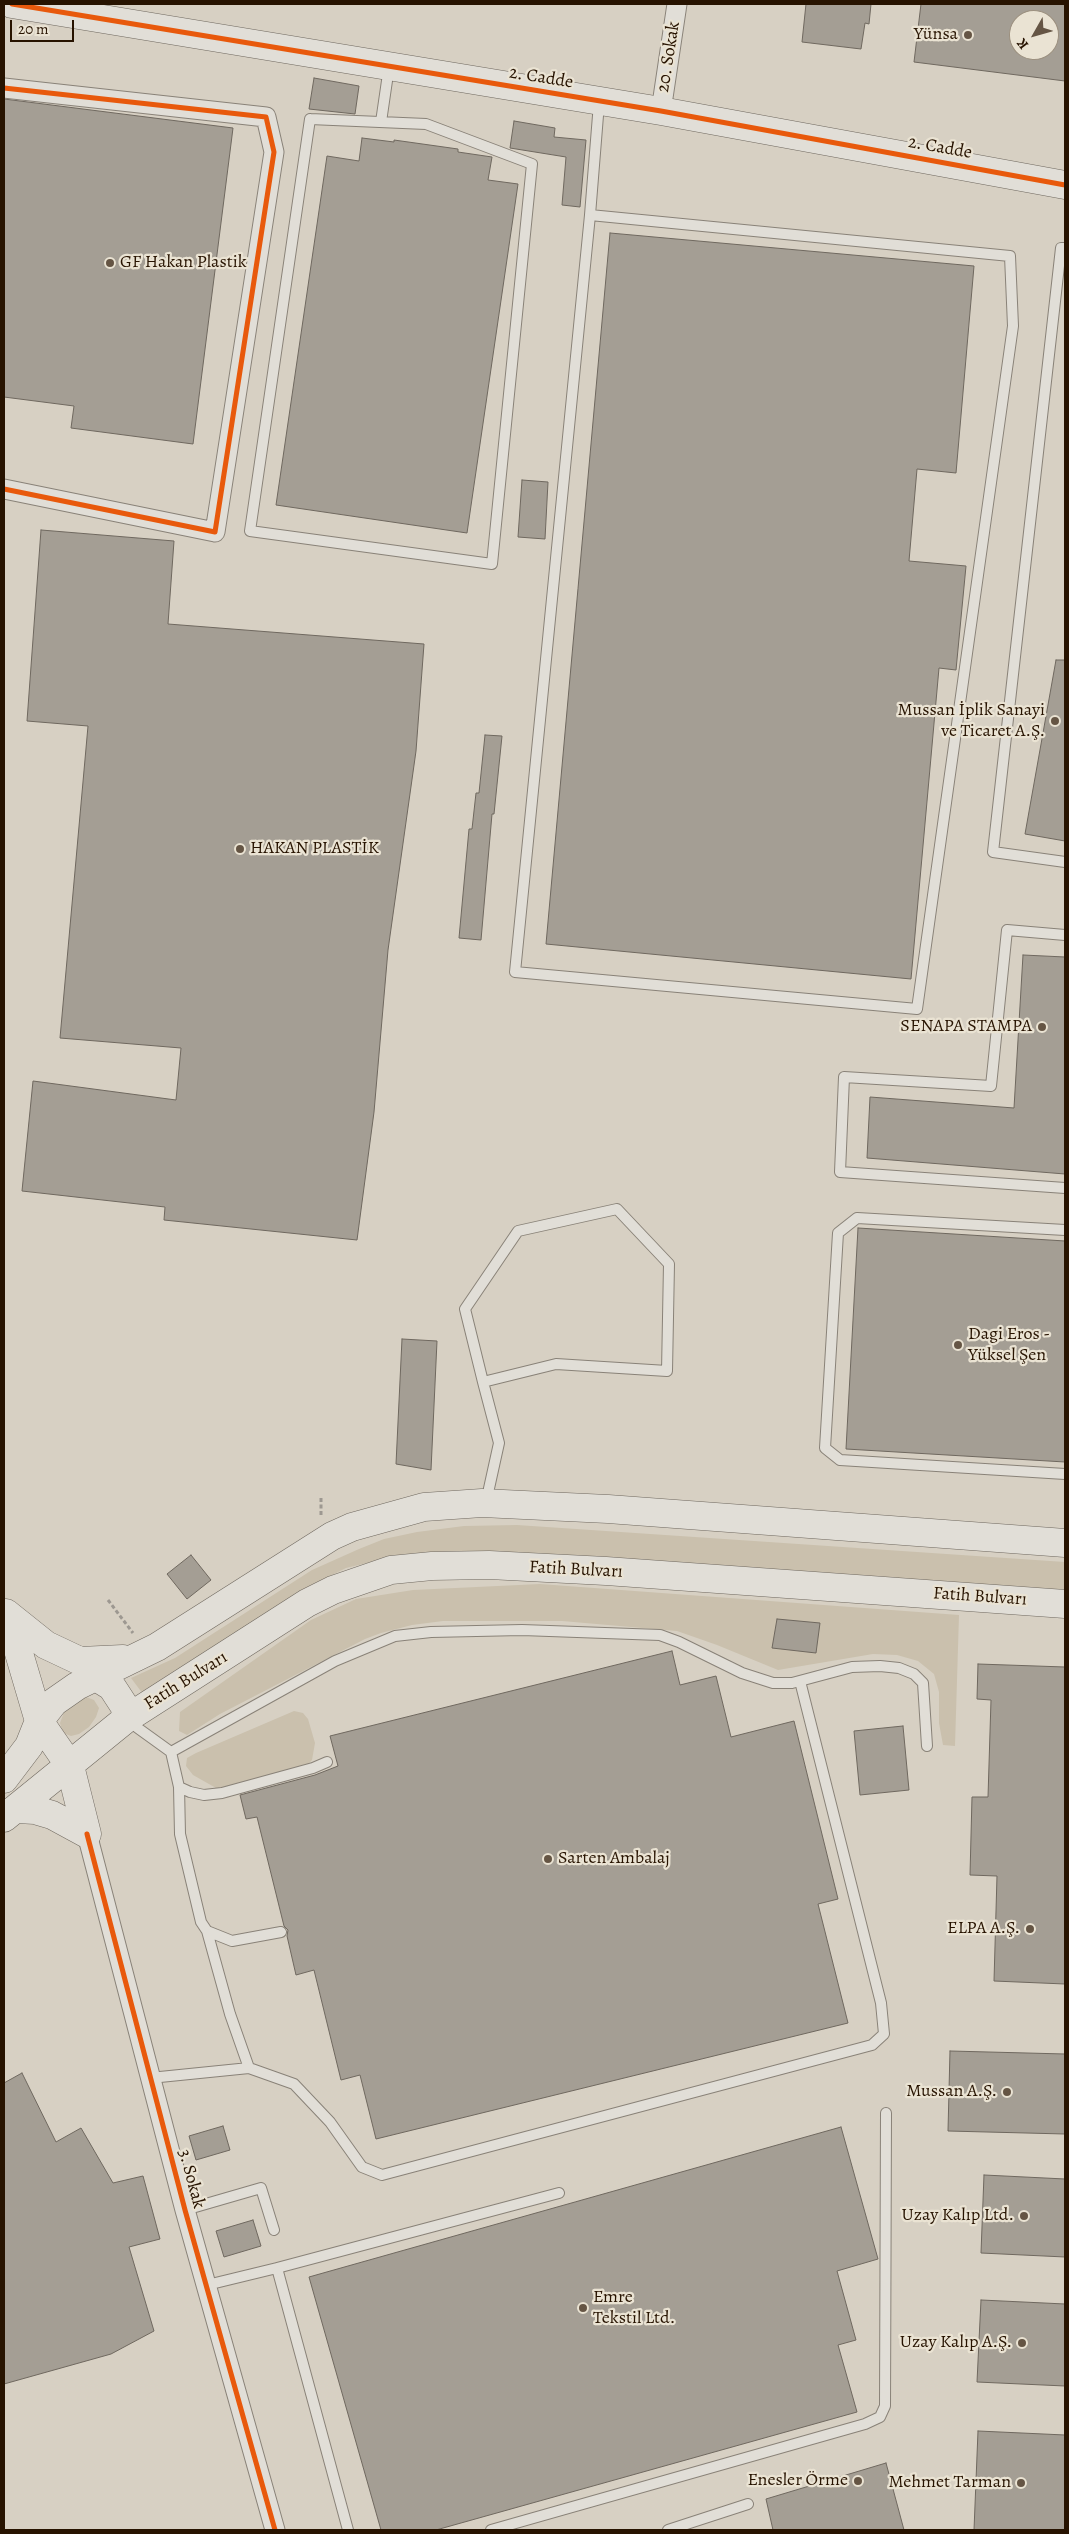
<!DOCTYPE html>
<html>
<head>
<meta charset="utf-8">
<style>
	body { margin:0 }
	#map { position:relative; width:1069px; height:2534px; overflow:hidden; background:#d7d0c3; font-family:Alegreya,serif }
	canvas { display:block }
	.frame { position:absolute; inset:0; border:5px solid #271300; pointer-events:none }
	.north { position:absolute; left:1009px; top:10px; width:50px; height:50px; box-sizing:border-box; background:#eae3d3; border:1px solid #9c907f; border-radius:50%; rotate:232deg; font-size:14px; font-weight:700; line-height:20px; text-align:center; color:#271300 }
	.north::after { content:''; display:block; margin:auto; width:18px; height:22px; background:#655544; clip-path:polygon(50% 0,100% 100%,50% 72%,0 100%) }
	.scale { position:absolute; left:10px; top:20px; width:64px; height:22px; box-sizing:border-box; border:2px solid #271300; border-top:0; padding-left:6px; font-size:15px; line-height:18px; white-space:nowrap; color:#271300; -webkit-text-stroke:4px #eae3d3; paint-order:stroke }
</style>
</head>
<body>
<div id="map">
<canvas width="1069" height="2534"></canvas>
<div class="frame"></div>
<div class="north">K</div>
<div class="scale">20 m</div>
</div>
<script>
const c = document.querySelector('canvas').getContext('2d');
c.lineJoin = 'round';
function paint(path, color) { c.fillStyle = color; c.fill(path, 'evenodd'); }
const toPath = rows => new Path2D(rows.map(r => 'M' + r).join(''));
function trace(path, color, width, dash) { c.strokeStyle = color; c.lineWidth = width; c.lineCap = dash ? 'butt' : 'round'; c.setLineDash(dash || []); c.stroke(path); }
function label(font, color, halo, rows, align = 'center') {
  c.font = font + ' Alegreya,serif'; c.lineWidth = 4.5; c.setLineDash([]); c.textBaseline = 'middle'; c.strokeStyle = halo; c.fillStyle = color; for (const [text, x, y, turn = 0] of rows) {
    c.save(); c.translate(x, y); c.rotate((+turn || 0) * Math.PI / 180); c.textAlign = isNaN(turn) ? turn : align; if (halo) c.strokeText(text, 0, 0); c.fillText(text, 0, 0); c.restore();
  }
}
paint(toPath([
	[517,1525,1065,1562,1065,1592,392,1557,346,1568,322,1580,211,1648,146,1698,131,1678,175,1658,312,1570,359,1549,384,1539,417,1532,464,1526],
	[540,1584,959,1615,955,1746,943,1745,939,1723,939,1692,934,1674,918,1661,897,1655,873,1654,778,1670,717,1645,677,1631,562,1621,443,1621,412,1625,381,1633,365,1639,220,1714,187,1735,179,1731,180,1712,311,1620,356,1599,413,1590],
	[86,1697,94,1700,99,1708,96,1717,89,1727,79,1734,71,1736,63,1733,60,1723,64,1712,77,1701],
	[294,1711,303,1713,308,1719,315,1743,312,1760,305,1768,233,1787,216,1788,193,1775,186,1766,187,1758,196,1753]
]), '#cac0ad');
const building = toPath([
	[806,4,871,4,869,24,865,23,861,49,802,42,806,4],
	[921,4,1065,4,1065,81,914,62,921,4],
	[1019,20,1049,20,1049,50,1019,50,1019,20],
	[314,78,359,86,355,114,309,109,314,78],
	[4,99,233,128,193,444,71,428,74,406,4,397,4,99],
	[514,121,555,128,554,137,586,140,580,207,562,205,566,157,510,148,514,121],
	[362,138,394,142,394,140,458,149,458,152,492,157,488,180,518,184,467,533,276,505,327,156,359,161,362,138],
	[610,233,974,266,956,473,917,469,909,561,966,566,956,670,939,668,911,979,546,944,610,233],
	[522,480,548,482,545,539,518,537,522,480],
	[41,530,174,541,168,624,424,644,416,751,388,950,374,1112,357,1240,164,1220,165,1207,22,1191,33,1081,176,1100,181,1048,60,1038,88,726,27,721,41,530],
	[1056,660,1065,660,1065,841,1025,834,1056,660],
	[485,735,502,736,494,814,492,814,481,940,459,938,469,829,472,829,476,793,479,793,485,735],
	[1023,955,1065,957,1065,1174,867,1158,870,1097,1014,1108,1023,955],
	[858,1228,1065,1241,1065,1462,846,1449,858,1228],
	[402,1339,437,1341,431,1470,396,1464,402,1339],
	[191,1555,211,1580,187,1599,167,1574,191,1555],
	[777,1619,820,1623,816,1653,772,1648,777,1619],
	[672,1651,680,1685,716,1676,731,1737,794,1721,838,1899,818,1904,848,2023,376,2139,360,2075,341,2080,314,1970,296,1975,287,1936,288,1930,284,1926,257,1817,246,1819,240,1795,315,1775,338,1766,330,1736,672,1651],
	[978,1664,1065,1667,1065,1984,994,1981,997,1876,970,1875,972,1797,988,1797,991,1700,977,1699,978,1664],
	[903,1726,909,1790,860,1795,854,1731,903,1726],
	[950,2051,1065,2054,1065,2134,948,2131,950,2051],
	[22,2073,56,2142,81,2128,113,2183,143,2176,160,2239,129,2247,154,2331,111,2354,4,2384,4,2083,22,2073],
	[223,2126,230,2150,196,2160,189,2136,223,2126],
	[841,2127,878,2259,837,2271,856,2340,838,2345,857,2412,436,2530,381,2530,309,2277,841,2127],
	[984,2175,1065,2179,1065,2257,981,2253,984,2175],
	[253,2220,261,2246,224,2257,216,2231,253,2220],
	[981,2300,1065,2304,1065,2386,977,2382,981,2300],
	[978,2431,1065,2435,1065,2530,974,2530,978,2431],
	[886,2463,904,2530,773,2530,766,2499,886,2463]
]);
paint(building, '#a49e94');
trace(building, '#6f685f', 1);
const lane = toPath([
	[310,119,426,124,532,164,492,564,250,531,310,119],
	[381,122,389,67],
	[590,215,1010,256,1013,326,917,1009,515,972,590,215,599,103],
	[1065,248,1061,248,993,852,1065,862],
	[1065,935,1007,930,991,1086,844,1077,840,1172,1065,1188],
	[1065,1230,857,1218,838,1233,825,1448,840,1460,1065,1474],
	[483,1382,556,1364,667,1371,669,1264,617,1209,518,1231,465,1309,483,1382,499,1443,486,1502],
	[128,1721,171,1752,179,1787,180,1834,201,1922,207,1931,232,1941,281,1932],
	[171,1752,335,1661,395,1636,431,1632,522,1630,660,1635,679,1642,742,1673,773,1683,792,1683,852,1667,880,1666,899,1668,914,1674,923,1683,927,1746],
	[179,1787,190,1792,204,1795,222,1793,313,1768,327,1762],
	[207,1931,230,2014,249,2068,294,2084,330,2122,362,2167,382,2175,872,2045,884,2034,881,2003,800,1681],
	[150,2078,249,2068],
	[185,2210,261,2188,274,2230],
	[207,2285,277,2268],
	[348,2530,277,2268,559,2193],
	[491,2530,865,2424,880,2417,885,2406,886,2113],
	[668,2530,748,2504]
]);
const street = toPath([
	[4,88,266,117,274,152,215,532,4,489],
	[661,111,677,4],
	[87,1834,185,2210,275,2530]
]);
const secondary = toPath([
	[12,4,661,111,1065,185],
	[6,1613,46,1645,80,1661,123,1659],
	[8,1616,39,1721,70,1766,87,1834],
	[96,1677,112,1687,125,1707,126,1719],
	[4,1779,29,1746,39,1721,54,1702,77,1686,157,1647,332,1536,352,1527,424,1507,482,1503,608,1509,1065,1543],
	[17,1809,35,1810,52,1815,87,1834],
	[4,1818,126,1719,307,1603,333,1590,391,1570,432,1566,489,1565,606,1571,1065,1604]
]);
trace(lane, '#898278', 12);
trace(street, '#898278', 21);
trace(secondary, '#6f685f', 29);
trace(toPath([
	[321,1498,321,1515],
	[108,1600,133,1633]
]), '#9d9891', 3, [4, 2.5]);
trace(lane, '#e1ded7', 10);
trace(street, '#e1ded7', 19);
trace(secondary, '#e1ded7', 28);
trace(toPath([
	[12,4,661,111,1065,185],
	[4,88,266,117,274,152,215,532,4,489],
	[87,1834,185,2210,275,2530]
]), '#e8590c', 5);
for (const [x, y, r, color] of [
	[968,35,5,"#655544"],
	[110,263,5,"#655544"],
	[1055,721,5,"#655544"],
	[240,849,5,"#655544"],
	[1042,1027,5,"#655544"],
	[958,1345,5,"#655544"],
	[548,1859,5,"#655544"],
	[1030,1929,5,"#655544"],
	[1007,2092,5,"#655544"],
	[1024,2216,5,"#655544"],
	[583,2308,5,"#655544"],
	[1022,2343,5,"#655544"],
	[858,2481,5,"#655544"],
	[1021,2483,5,"#655544"]
]) { const dot = new Path2D(); dot.arc(x, y, r, 0, 2 * Math.PI); c.fillStyle = color; c.fill(dot); trace(dot, '#eae3d3', 2); }
label('18px', '#271300', '#eae3d3', [
	["Yünsa",958,35],
	["GF Hakan Plastik",120,263,"left"],
	["Mussan İplik Sanayi",1045,711],
	["ve Ticaret A.Ş.",1045,732],
	["HAKAN PLASTİK",250,849,"left"],
	["SENAPA STAMPA",1032,1027],
	["Dagi Eros -",968,1335,"left"],
	["Yüksel Şen",968,1356,"left"],
	["Sarten Ambalaj",558,1859,"left"],
	["ELPA A.Ş.",1020,1929],
	["Mussan A.Ş.",997,2092],
	["Uzay Kalıp Ltd.",1014,2216],
	["Emre",593,2298,"left"],
	["Tekstil Ltd.",593,2319,"left"],
	["Uzay Kalıp A.Ş.",1012,2343],
	["Enesler Örme",848,2481],
	["Mehmet Tarman",1011,2483]
], 'right');
label('18px', '#271300', '#eae3d3', [
	["20. Sokak",669,57,-81],
	["2. Cadde",541,78,9],
	["2. Cadde",940,148,10],
	["Fatih Bulvarı",576,1570,3],
	["Fatih Bulvarı",980,1597,4],
	["Fatih Bulvarı",186,1681,-32],
	["3. Sokak",191,2179,75]
]);
</script>
</body>
</html>
